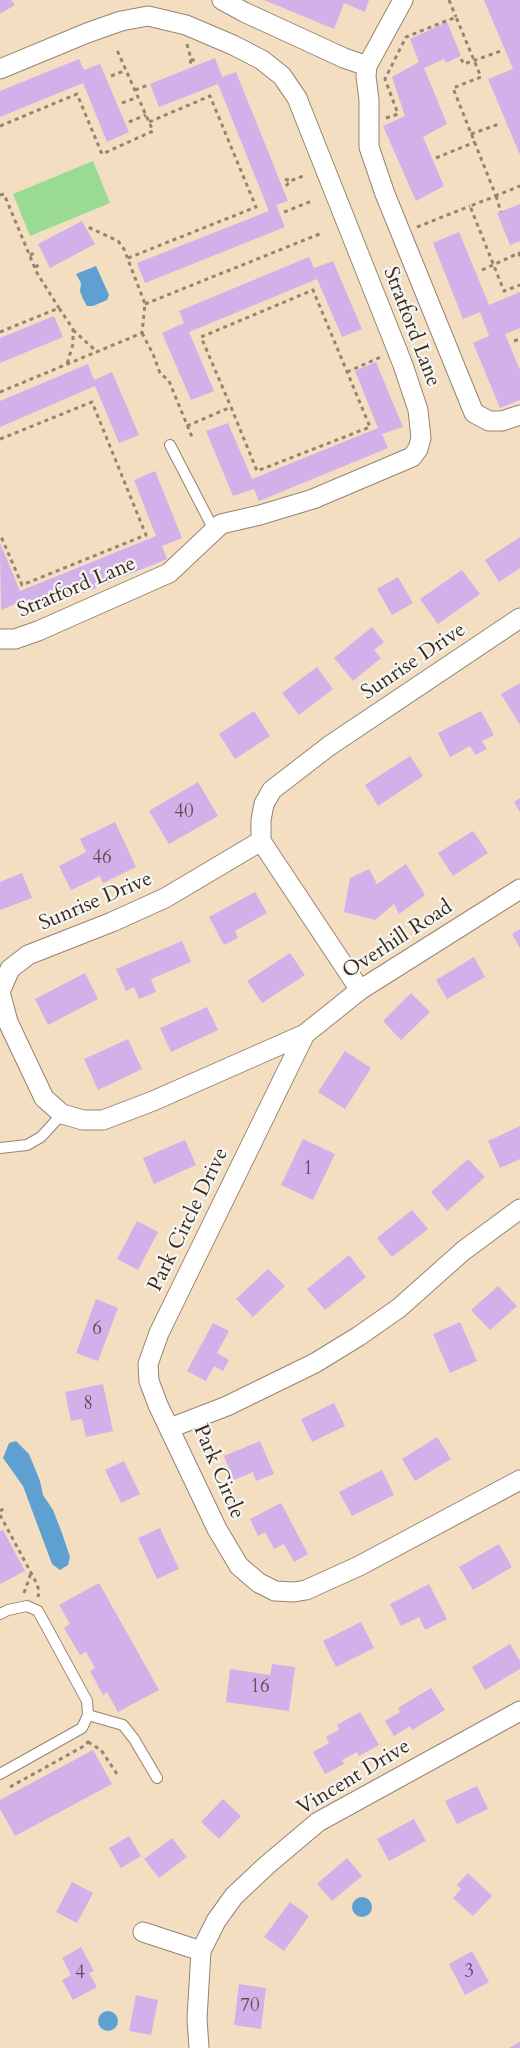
<!DOCTYPE html>
<html>
<head>
<meta charset="utf-8">
<style>
	body { margin:0 }
	canvas { display:block; background:#f3dec2 }
</style>
</head>
<body>
<canvas width="520" height="2048"></canvas>
<script>
const c = document.querySelector('canvas').getContext('2d');
c.lineJoin = 'round';
function paint(path, color) { c.fillStyle = color; c.fill(path, 'evenodd'); }
const toPath = rows => new Path2D(rows.map(r => 'M' + r).join(''));
function trace(path, color, width, dash) { c.strokeStyle = color; c.lineWidth = width; c.lineCap = dash ? 'butt' : 'round'; c.setLineDash(dash || []); c.stroke(path); }
function label(font, color, halo, rows, align = 'center') {
  c.font = font + ' Cardo,serif'; c.lineWidth = 4.5; c.setLineDash([]); c.textBaseline = 'middle'; c.strokeStyle = halo; c.fillStyle = color; for (const [text, x, y, turn = 0] of rows) {
    c.save(); c.translate(x, y); c.rotate((+turn || 0) * Math.PI / 180); c.textAlign = isNaN(turn) ? turn : align; if (halo) c.strokeText(text, 0, 0); c.fillText(text, 0, 0); c.restore();
  }
}
paint(toPath([
	[93,161,110,203,30,236,13,194]
]), '#99db92');
paint(toPath([
	[96,266,109,295,107,300,93,306,87,306,83,299,80,291,81,283,76,274],
	[16,1441,29,1454,40,1481,43,1495,53,1510,62,1533,70,1557,68,1565,60,1570,52,1564,23,1486,3,1458,9,1443],
	'352 1907a10 10 0 1 1 20 0a10 10 0 1 1-20 0Z',
	'98 2021a10 10 0 1 1 20 0a10 10 0 1 1-20 0Z'
]), '#5da0d1');
paint(toPath([
	[0,0,11,0,15,5,0,14],
	[264,0,369,0,365,12,344,3,334,29],
	[484,0,520,0,520,155,488,79,513,69],
	[447,22,461,56,446,63,444,59,424,68,447,124,423,137,444,186,416,201,383,126,405,116,392,77,419,62,410,39],
	[215,58,222,77,236,72,288,201,276,205,285,227,145,283,137,263,269,211,218,84,159,107,150,84],
	[79,59,84,70,100,64,129,132,107,142,83,83,0,117,0,91],
	[520,204,520,241,510,245,497,213],
	[82,221,95,244,50,268,38,244],
	[459,232,489,305,520,292,520,328,505,334,520,370,520,400,500,408,473,343,489,336,480,312,463,319,433,243],
	[309,257,314,268,333,261,362,329,342,337,317,279,189,332,214,391,191,400,162,333,184,323,179,311],
	[54,316,63,337,0,363,0,338],
	[376,362,403,427,382,434,388,448,259,501,254,489,233,496,206,431,228,423,252,479,378,428,355,371],
	[88,364,94,380,112,372,139,435,119,443,95,386,0,427,0,401],
	[155,471,182,538,162,546,167,559,26,616,20,602,1,610,0,543,20,591,156,536,134,480],
	[520,537,520,568,499,582,485,560],
	[462,570,480,594,438,624,420,599],
	[398,577,413,603,392,615,377,589],
	[372,627,384,642,374,650,381,658,353,681,334,658],
	[317,667,333,689,299,715,282,693],
	[520,683,520,725,501,694],
	[254,711,270,736,235,759,219,734],
	[481,711,494,735,482,741,487,749,475,755,470,746,450,757,438,733],
	[410,756,423,776,378,806,365,785],
	[198,782,218,816,169,844,149,811],
	[520,798,520,812,514,802],
	[115,822,136,867,103,883,100,876,71,890,59,866,86,852,80,839],
	[473,831,488,853,453,876,438,853],
	[406,864,425,895,399,914,394,904,375,920,344,912,350,878,369,869,377,884],
	[22,873,32,898,0,910,0,882],
	[255,892,267,913,235,931,238,938,224,945,209,917],
	[520,929,520,948,512,934],
	[182,941,191,962,151,979,156,992,139,999,134,987,126,991,116,969],
	[290,953,305,975,262,1003,247,981],
	[474,957,485,977,447,999,436,980],
	[85,973,98,999,48,1025,35,999],
	[411,993,430,1012,401,1040,383,1021],
	[207,1007,218,1030,171,1052,160,1028],
	[128,1039,142,1069,98,1090,84,1059],
	[345,1051,371,1068,345,1109,318,1092],
	[520,1126,520,1159,500,1168,488,1141],
	[303,1139,335,1154,313,1200,281,1185],
	[185,1140,196,1165,154,1184,143,1158],
	[468,1159,485,1177,447,1211,431,1192],
	[412,1210,428,1229,392,1257,377,1238],
	[137,1221,158,1232,138,1270,117,1259],
	[349,1255,366,1277,325,1310,307,1289],
	[268,1269,285,1286,253,1317,236,1299],
	[498,1286,517,1306,490,1330,471,1310],
	[96,1299,118,1308,98,1361,76,1353],
	[460,1322,477,1361,450,1373,433,1334],
	[213,1323,229,1331,217,1353,229,1360,223,1371,214,1366,206,1381,187,1371],
	[103,1384,113,1431,86,1437,82,1419,71,1421,65,1392],
	[334,1403,345,1426,312,1442,301,1419],
	[437,1437,451,1459,415,1481,402,1459],
	[260,1441,274,1474,256,1481,253,1472,234,1480,224,1456],
	[124,1461,140,1494,121,1503,105,1470],
	[382,1470,394,1495,352,1516,339,1492],
	[281,1503,308,1554,294,1562,284,1544,274,1549,265,1532,258,1536,250,1519],
	[160,1528,179,1569,157,1579,138,1538],
	[3,1530,25,1571,0,1584,0,1531],
	[499,1544,512,1567,473,1590,459,1567],
	[99,1583,159,1690,118,1712,107,1692,103,1695,90,1671,95,1668,86,1652,80,1655,64,1628,70,1624,59,1605],
	[429,1584,447,1619,425,1630,419,1617,401,1626,390,1604],
	[361,1622,374,1648,336,1667,323,1641],
	[510,1644,520,1661,520,1669,485,1690,472,1667],
	[272,1664,295,1667,289,1711,226,1702,230,1669,270,1675],
	[431,1688,445,1710,412,1730,410,1726,394,1736,385,1721,400,1712,398,1708],
	[360,1712,379,1745,359,1756,357,1752,342,1760,344,1764,325,1774,313,1752,329,1743,326,1737,339,1730,337,1725],
	[93,1750,112,1784,15,1836,0,1809,0,1800],
	[477,1786,488,1809,457,1824,445,1801],
	[223,1799,241,1816,219,1839,201,1822],
	[414,1819,426,1841,389,1861,377,1839],
	[129,1836,141,1856,121,1868,109,1848],
	[172,1838,187,1857,159,1878,144,1859],
	[347,1858,362,1876,332,1901,317,1884],
	[468,1873,492,1896,473,1916,453,1898,461,1889,457,1885],
	[72,1882,93,1893,77,1923,56,1912],
	[290,1902,309,1916,284,1951,264,1937],
	[81,1947,94,1971,89,1973,97,1987,73,2000,62,1980,71,1975,62,1958],
	[472,1951,489,1982,465,1995,449,1964],
	[239,1984,266,1988,261,2029,234,2025],
	[136,1995,158,2000,151,2035,129,2031],
	[520,2042,520,2048,509,2048]
]), '#d2b0e9');
const lane = toPath([
	[170,445,214,530],
	[0,1148,27,1145,41,1137,62,1114],
	[0,1614,8,1610,27,1606,38,1611,87,1701,88,1715,82,1728,0,1774],
	[88,1715,123,1725,134,1739,157,1778]
]);
const street = toPath([
	[222,0,244,12,344,58,367,66],
	[403,0,367,66,366,76,369,100,369,147,385,194,474,413,489,421,502,421,520,415],
	[0,69,87,33,121,21,148,16,186,25,233,45,262,60,282,76,297,98,403,365,418,410,421,438,418,449,412,457,313,499,260,515,221,524,169,573,38,631,15,639,0,639],
	[261,841,165,898,112,922,28,955,10,969,0,992,8,1022,44,1098,62,1114,83,1120,103,1120,153,1101,305,1034,360,990,520,889],
	[261,841,261,820,264,804,272,790,329,746,520,618],
	[261,841,360,990],
	[305,1034,159,1333,148,1364,149,1381,158,1405,217,1529,239,1566,259,1583,275,1591,294,1592,306,1590,359,1566,520,1480],
	[170,1428,227,1406,315,1363,359,1336,399,1308,463,1251,520,1209],
	[143,1932,201,1951],
	[199,2048,197,2019,201,1951,216,1921,234,1896,267,1865,318,1822,520,1711]
]);
trace(lane, '#978470', 12);
trace(street, '#978470', 21);
trace(toPath([
	[449,0,456,17],
	[187,44,191,59,190,65],
	[191,59,197,62],
	[461,59,464,64,501,51],
	[111,76,126,70],
	[135,90,148,85],
	[122,103,138,97],
	[386,118,398,114,385,79,406,37,456,17,481,77,453,88,496,196,470,206,504,291,520,285],
	[129,122,146,115],
	[0,126,77,94,102,154,153,131,117,50],
	[471,134,499,124],
	[436,158,475,142],
	[285,179,290,181],
	[286,186,290,181,303,176],
	[0,195,4,194,37,273,59,308],
	[495,196,520,186],
	[496,196,501,212],
	[284,212,312,201],
	[417,227,470,206],
	[30,255,37,252],
	[128,258,256,207,210,96,149,122],
	[35,267,41,264],
	[482,270,519,253,520,257],
	[145,304,322,233],
	[73,330,97,352],
	[0,332,59,308,73,329,73,344,67,364],
	[142,333,153,354,160,373,169,381,192,437],
	[514,341,520,339],
	[347,372,383,356],
	[0,392,142,333,145,304,124,249,118,241,88,227],
	[187,426,231,407,257,471,370,427,313,290,201,337,231,407],
	[0,439,92,402,146,535,22,585,0,534],
	[0,1511,5,1508],
	[0,1515,37,1584,39,1591,38,1597],
	[24,1593,31,1573],
	[88,1742,101,1750,117,1774],
	[10,1787,84,1746,89,1741]
]), '#978470', 3, [4, 4]);
trace(lane, '#fff', 10);
trace(street, '#fff', 19);
label('19px', '#614c51', null, [
	["40",184,813],
	["46",102,859],
	["1",308,1170],
	["6",97,1330],
	["8",88,1405],
	["16",260,1688],
	["3",469,1973],
	["4",80,1974],
	["70",250,2007]
]);
label('21px', '#3b2a1e', '#f6f6f2', [
	["Stratford Lane",411,327,69],
	["Stratford Lane",77,588,-23],
	["Sunrise Drive",414,662,-34],
	["Sunrise Drive",96,902,-23],
	["Overhill Road",398,940,-33],
	["Park Circle Drive",189,1220,-64],
	["Park Circle",218,1472,67],
	["Vincent Drive",354,1778,-31]
]);
</script>
</body>
</html>
